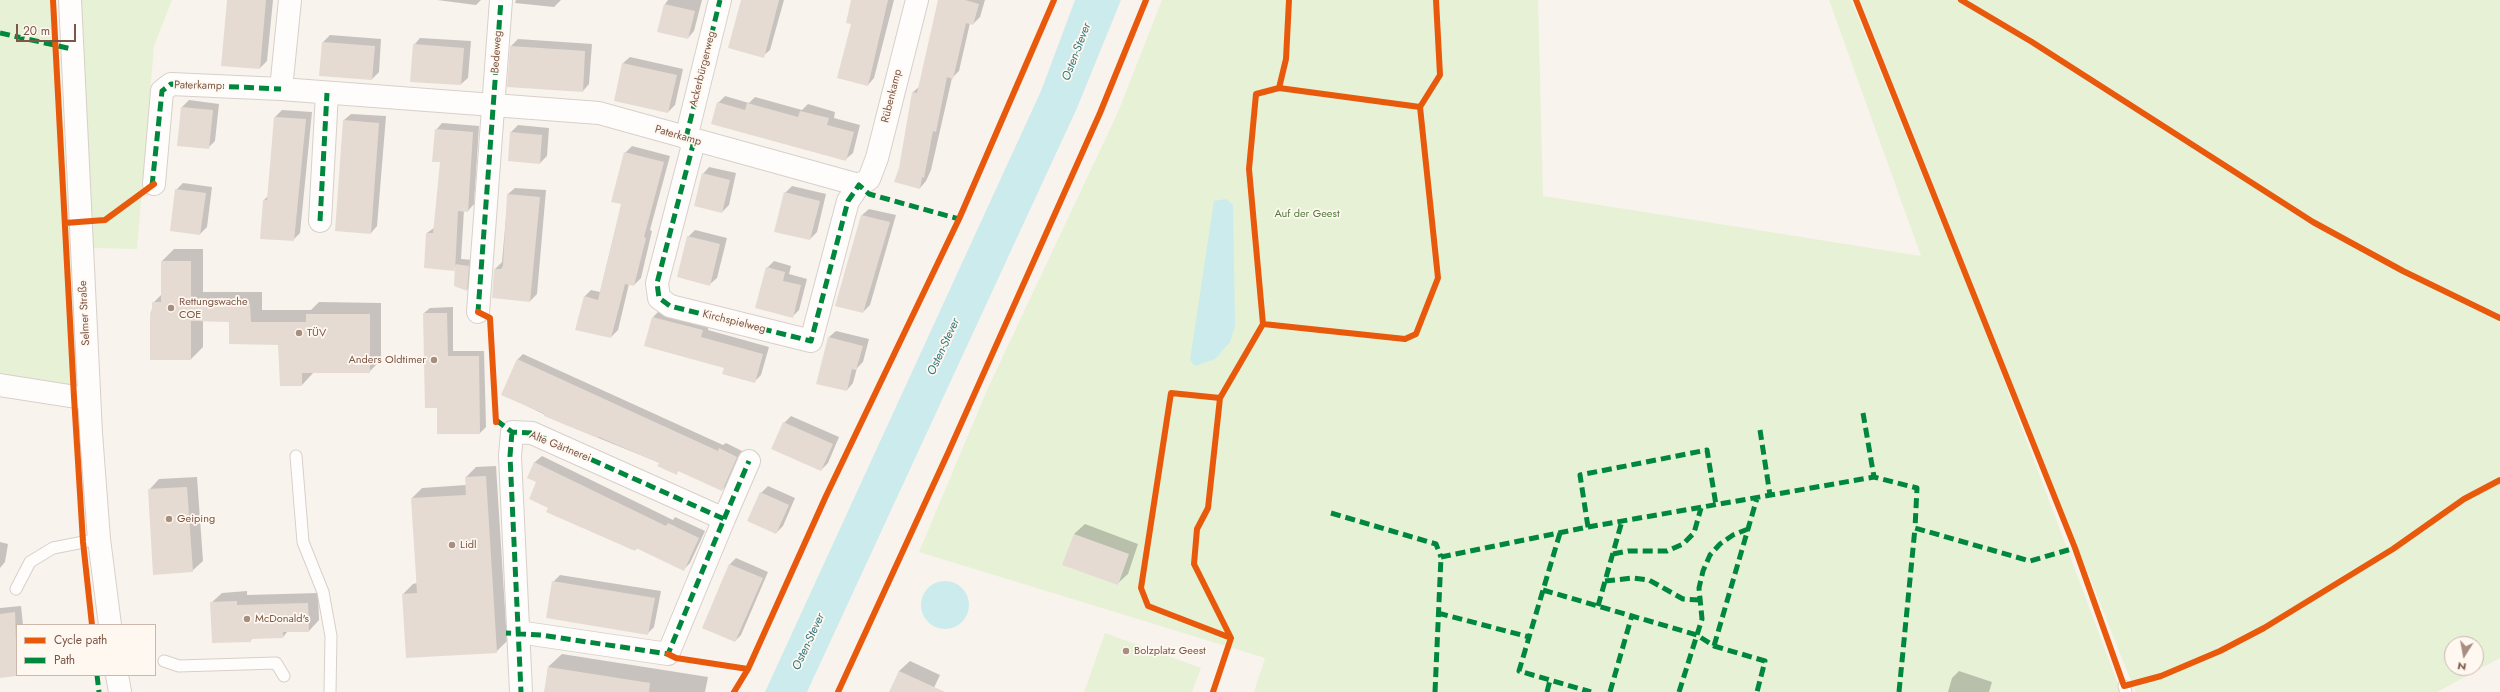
<!DOCTYPE html>
<html>
<head>
<meta charset="utf-8">
<style>
	body { margin:0 }
	#map { position:relative; width:2500px; height:692px; overflow:hidden; background:#f9f3ed; font-family:Jost,sans-serif }
	canvas { display:block }
	.legend { position:absolute; left:16px; top:624px; width:140px; height:52px; box-sizing:border-box; background:#fff8f0; border:1px solid #cbb7ac; margin:0; padding:5px 7px; list-style:none; font-size:12px; color:#7c5647 }
	.legend li { display:flex; align-items:center; gap:8px; height:20px }
	.legend b { width:20px; border:1px solid #cbb7ac }
	.north { position:absolute; left:2444px; top:636px; width:40px; height:40px; box-sizing:border-box; background:#fff8f0; border:1px solid #cbb7ac; border-radius:50%; rotate:191deg; font-size:11px; font-weight:700; line-height:16px; text-align:center; color:#7c5647 }
	.north::after { content:''; display:block; margin:auto; width:14px; height:18px; background:#a88d81; clip-path:polygon(50% 0,100% 100%,50% 72%,0 100%) }
	.scale { position:absolute; left:16px; top:24px; width:60px; height:18px; box-sizing:border-box; border:2px solid #7c5647; border-top:0; padding-left:5px; font-size:12px; line-height:14px; white-space:nowrap; color:#7c5647; -webkit-text-stroke:3px #fff8f0; paint-order:stroke }
</style>
</head>
<body>
<div id="map">
<canvas width="2500" height="692"></canvas>
<ul class="legend">
<li><b style="height:5px;background:#e8590c"></b>Cycle path</li>
<li><b style="height:5px;background:#00873e"></b>Path</li>
</ul>
<div class="north">N</div>
<div class="scale">20 m</div>
</div>
<script>
const c = document.querySelector('canvas').getContext('2d');
c.lineJoin = 'round';
function paint(path, color) { c.fillStyle = color; c.fill(path, 'evenodd'); }
const toPath = rows => new Path2D(rows.map(r => 'M' + r).join(''));
function trace(path, color, width, dash) { c.strokeStyle = color; c.lineWidth = width; c.lineCap = dash ? 'butt' : 'round'; c.setLineDash(dash || []); c.stroke(path); }
function label(font, color, halo, rows, align = 'center') {
  c.font = font + ' Jost,sans-serif'; c.lineWidth = 3.5; c.setLineDash([]); c.textBaseline = 'middle'; c.strokeStyle = halo; c.fillStyle = color; for (const [text, x, y, turn = 0] of rows) {
    c.save(); c.translate(x, y); c.rotate((+turn || 0) * Math.PI / 180); c.textAlign = isNaN(turn) ? turn : align; if (halo) c.strokeText(text, 0, 0); c.fillText(text, 0, 0); c.restore();
  }
}
paint(toPath([
	[0,0,56,0,79,390,0,377],
	[80,0,172,0,154,46,137,249,91,248],
	[1162,0,1538,0,1543,196,1921,256,1829,0,1851,0,1985,330,2121,692,1254,692,1265,658,919,552,987,390,1118,112],
	[1860,0,2500,0,2500,477,2463,498,2392,547,2262,626,2219,649,2161,673,2131,681],
	[2500,483,2500,658,2437,692,2136,692,2134,687,2220,654,2265,630,2394,551,2465,502],
	[2452,644,2476,644,2476,668,2452,668],
	[1105,633,1201,668,1192,692,1084,692]
]), '#e7f1d6');
paint(toPath([
	[1075,0,1121,0,1077,108,807,692,765,692,1041,91],
	[1226,199,1233,205,1235,326,1230,342,1215,359,1195,366,1190,360,1214,201],
	'921 605a24 24 0 1 1 48 0a24 24 0 1 1-48 0Z'
]), '#ccebec');
paint(toPath([
	[227,0,273,0,267,61,260,68],
	[437,0,481,0,476,5],
	[516,0,561,0,554,7,515,3],
	[668,0,702,0,694,31,688,38,658,31,665,4],
	[742,0,784,0,770,50,763,56],
	[852,0,894,0,874,78,868,85,852,24],
	[939,0,985,0,980,17,973,24,970,23,959,71,952,78,931,170,926,181,920,188,900,168,913,92,920,86],
	[330,35,381,39,379,72,372,79,323,42],
	[420,38,471,41,468,78,461,84,414,45],
	[518,39,592,44,589,84,583,91,508,86,511,46],
	[630,57,683,69,675,105,668,112,623,63],
	[725,96,749,103,755,97,802,110,808,104,835,112,834,118,860,125,853,153,846,159,718,103],
	[189,100,219,104,215,141,208,148,178,145,182,107],
	[282,110,312,112,300,233,293,240,264,200,269,195,275,117],
	[351,114,386,116,377,226,371,233,344,120],
	[442,123,479,126,474,204,468,211,464,210,461,259,474,260,473,284,467,290,456,268,427,233,435,227,441,161,436,130],
	[518,125,549,128,547,156,540,163,509,160,511,132],
	[632,146,670,156,650,230,652,231,641,278,634,285,629,284,618,330,611,337,584,297,591,290,600,292,622,203,625,153],
	[709,167,736,173,729,205,722,212,703,174],
	[183,183,212,187,207,227,200,234,176,190],
	[792,186,826,194,817,232,810,239,785,193],
	[515,188,546,190,537,294,530,301,495,269,502,262,508,194],
	[869,209,896,215,870,305,863,312,836,306,862,215],
	[695,230,727,238,717,278,710,284,688,237],
	[174,249,203,249,203,292,262,292,262,310,311,310,319,302,381,303,381,360,369,372,314,372,302,385,279,344,230,321,203,320,203,347,191,359,151,314,153,303,162,294,162,261],
	[774,261,791,266,789,274,807,279,799,310,792,317,767,268],
	[453,307,453,351,484,351,486,427,480,433,438,407,424,313,430,308],
	[660,310,709,324,708,330,769,347,761,375,754,382,653,317],
	[836,331,869,339,863,362,857,368,853,383,847,390,829,337],
	[523,354,723,445,726,443,742,451,728,484,722,490,679,470,676,473,660,463,564,424,502,394,517,360],
	[791,416,839,437,828,463,821,470,784,423],
	[542,456,673,520,675,517,705,531,690,563,684,569,637,548,635,550,549,507,538,482,528,478,535,462],
	[496,466,507,641,496,652,407,657,403,594,413,584,417,583,412,498,422,488,466,485,466,477,476,467],
	[197,477,203,561,192,571,149,490,159,479],
	[768,486,795,498,783,526,776,533,761,493],
	[1085,524,1138,544,1128,574,1117,584,1074,534],
	[0,542,8,544,5,562,0,568],
	[736,558,768,572,741,635,735,641,703,628,730,564],
	[560,575,661,591,654,627,647,634,553,582],
	[247,591,247,595,318,593,319,620,309,631,288,631,283,637,253,638,250,641,211,603,222,593],
	[21,606,23,625,17,625,17,675,20,675,0,677,0,608],
	[562,654,708,677,705,692,545,692,548,667],
	[910,661,940,675,932,692,890,692,899,671],
	[1959,671,1992,682,1989,692,1948,692,1952,678]
]), '#0003');
paint(toPath([
	[227,0,266,0,260,69,221,66],
	[741,0,779,0,764,58,728,48],
	[851,0,888,0,868,86,837,78,851,24,846,23],
	[938,0,965,0,979,4,973,25,966,23,953,79,947,77,936,132,933,131,924,178,922,177,920,189,894,182,899,168,912,92,917,93],
	[664,4,695,11,688,39,657,32],
	[322,42,375,46,372,80,319,76],
	[413,44,464,48,461,85,410,82],
	[510,46,585,51,583,92,507,87],
	[622,63,677,75,668,113,614,101],
	[717,102,745,110,747,103,798,117,800,111,829,118,827,125,854,132,846,161,711,124],
	[181,107,213,110,209,149,177,146],
	[274,117,306,119,294,241,260,239,263,200,267,200],
	[343,120,379,123,371,234,335,231],
	[435,129,473,132,468,212,458,211,455,271,424,268,426,233,433,233,440,162,432,162],
	[510,132,542,135,540,164,508,161],
	[624,152,664,162,644,237,646,238,634,286,625,284,611,338,575,330,584,296,598,300,621,204,611,202],
	[702,173,730,180,722,213,694,206],
	[175,189,206,193,200,235,170,231],
	[784,192,820,201,810,240,774,232],
	[507,194,540,197,530,302,492,298,494,269,501,269,503,266],
	[861,215,890,222,863,313,835,306],
	[687,236,720,244,710,286,677,277],
	[161,261,191,261,191,303,250,304,251,322,306,322,306,314,370,314,370,373,302,373,302,386,280,386,278,345,229,344,229,322,191,321,191,360,150,360,150,313,152,313,152,302,161,302],
	[455,264,469,266,467,291,454,286],
	[766,267,785,272,783,281,801,285,793,318,755,308],
	[423,313,447,313,448,356,479,356,480,434,437,434,437,408,425,408],
	[652,317,703,330,701,337,763,354,755,383,722,374,724,368,644,346],
	[828,337,863,346,856,370,852,369,847,391,816,384],
	[517,359,718,451,719,448,737,457,722,491,678,471,677,475,657,466,659,463,599,437,598,438,544,416,545,414,501,395],
	[783,422,833,444,821,471,771,449],
	[534,462,666,526,668,523,699,538,684,571,636,548,635,551,546,512,548,508,529,499,536,482,527,478],
	[486,476,497,653,406,658,402,594,417,593,411,498,466,495,465,477],
	[187,487,193,572,153,575,148,489],
	[760,492,789,505,776,534,747,521],
	[1074,534,1129,554,1118,585,1062,565],
	[729,564,763,578,735,642,702,628],
	[552,581,655,598,648,635,546,618],
	[237,601,237,605,308,603,309,632,283,632,283,638,251,639,251,642,212,643,210,602],
	[15,612,17,676,0,678,0,614],
	[548,667,650,683,649,692,544,692],
	[899,671,945,692,889,692]
]), '#e6dbd3');
const service = toPath([
	[296,456,303,542,323,592,331,636,330,692],
	[16,589,30,562,53,548,99,539],
	[164,661,179,666,276,663,284,676],
	[2124,686,2126,692]
]);
const minor = toPath([
	[290,0,281,89,599,113,859,185],
	[686,138,720,0],
	[694,141,657,283,659,298,670,306,811,341,848,201,859,185,869,179,877,158,917,0],
	[154,184,162,91,171,84,281,89],
	[320,221,327,93],
	[478,312,501,0],
	[0,385,89,399],
	[724,519,749,461],
	[518,632,668,654,724,519,532,433,512,432,510,456,517,606,521,692]
]);
const secondary = toPath([
	[70,0,91,433,99,539,110,625],
	[117,675,120,692]
]);
trace(service, '#d8cfca', 13);
trace(minor, '#d8cfca', 24);
trace(secondary, '#d9cfc8', 24);
trace(service, '#fefdfc', 11);
trace(minor, '#fefdfc', 22);
trace(secondary, '#fefdfc', 22);
trace(toPath([
	[0,33,72,49],
	[686,138,720,0],
	[694,141,657,283,659,298,670,306,811,341,848,201,859,185,869,194,959,219],
	[152,186,162,91,171,84,281,89],
	[320,221,327,93],
	[480,313,478,312,501,0],
	[1863,413,1874,477],
	[496,420,512,432,532,433,724,519,668,654,541,635,506,633],
	[1760,430,1770,495],
	[512,432,510,456,521,692],
	[1331,513,1436,544,1441,557],
	[724,519,749,461],
	[1588,527,1580,475,1707,450,1716,505],
	[1560,533,1519,671,1591,692],
	[1613,554,1628,551,1667,551,1683,544,1694,533,1701,508],
	[1605,581,1633,578,1649,580,1683,599,1700,600],
	[1543,590,1697,635,1714,646,1765,661,1757,692],
	[1598,606,1622,521],
	[1438,613,1529,637],
	[1714,646,1757,498],
	[97,675,99,692],
	[1435,692,1441,557,1588,527,1874,477,1917,488,1915,528],
	[1547,692,1550,680],
	[1610,692,1632,615],
	[1679,692,1702,619,1699,588,1703,571,1710,555,1720,544,1733,535,1748,529],
	[1899,692,1915,528,2030,561,2075,548]
]), '#00873e', 5, [10, 5]);
trace(toPath([
	[53,0,74,397,83,542,92,625],
	[1856,0,2075,548,2124,686,2161,676,2220,651,2264,628,2393,549,2464,499,2500,480],
	[1961,0,2032,42,2313,222,2403,271,2500,318],
	[1279,88,1286,59,1289,0],
	[65,223,105,220,154,184],
	[478,312,490,318,496,422],
	[1263,324,1405,339,1416,334,1438,278,1420,107],
	[1220,398,1208,508,1197,529,1194,564,1231,638],
	[668,654,676,658,748,669],
	[734,692,748,669,826,496,959,219,1054,0],
	[838,692,948,453,1100,113,1146,0],
	[1213,692,1231,638,1148,606,1141,588,1171,393,1220,398,1263,324,1249,169,1256,94,1279,88,1420,107,1440,75,1436,0]
]), '#e8590c', 6);
for (const [x, y, r, color] of [
	[171,308,4,"#a88d81"],
	[299,333,4,"#a88d81"],
	[434,360,4,"#a88d81"],
	[169,519,4,"#a88d81"],
	[452,545,4,"#a88d81"],
	[247,619,4,"#a88d81"],
	[1126,651,4,"#a88d81"]
]) { const dot = new Path2D(); dot.arc(x, y, r, 0, 2 * Math.PI); c.fillStyle = color; c.fill(dot); trace(dot, '#fff8f0', 1.5); }
label('11px', '#7c5647', '#fff8f0', [
	["Bedeweg",497,52,-86],
	["Ackerbürgerweg",703,69,-76],
	["Paterkamp",198,86,1],
	["Rübenkamp",892,96,-76],
	["Paterkamp",678,136,16],
	["Selmer Straße",85,313,-93],
	["Kirchspielweg",734,322,14],
	["Alte Gärtnerei",560,447,22]
]);
label('11px', '#537d3c', '#fff8f0', [
	["Auf der Geest",1307,214]
]);
label('11px', '#7c5647', '#fff8f0', [
	["Rettungswache",179,302],
	["COE",179,315],
	["TÜV",307,333],
	["Anders Oldtimer",426,360,"right"],
	["Geiping",177,519],
	["Lidl",460,545],
	["McDonald's",255,619],
	["Bolzplatz Geest",1134,651]
], 'left');
label('italic 12px', '#397c83', '#fff8f0', [
	["Osten-Stever",1077,52,-69],
	["Osten-Stever",944,347,-65],
	["Osten-Stever",809,642,-65]
]);
</script>
</body>
</html>
